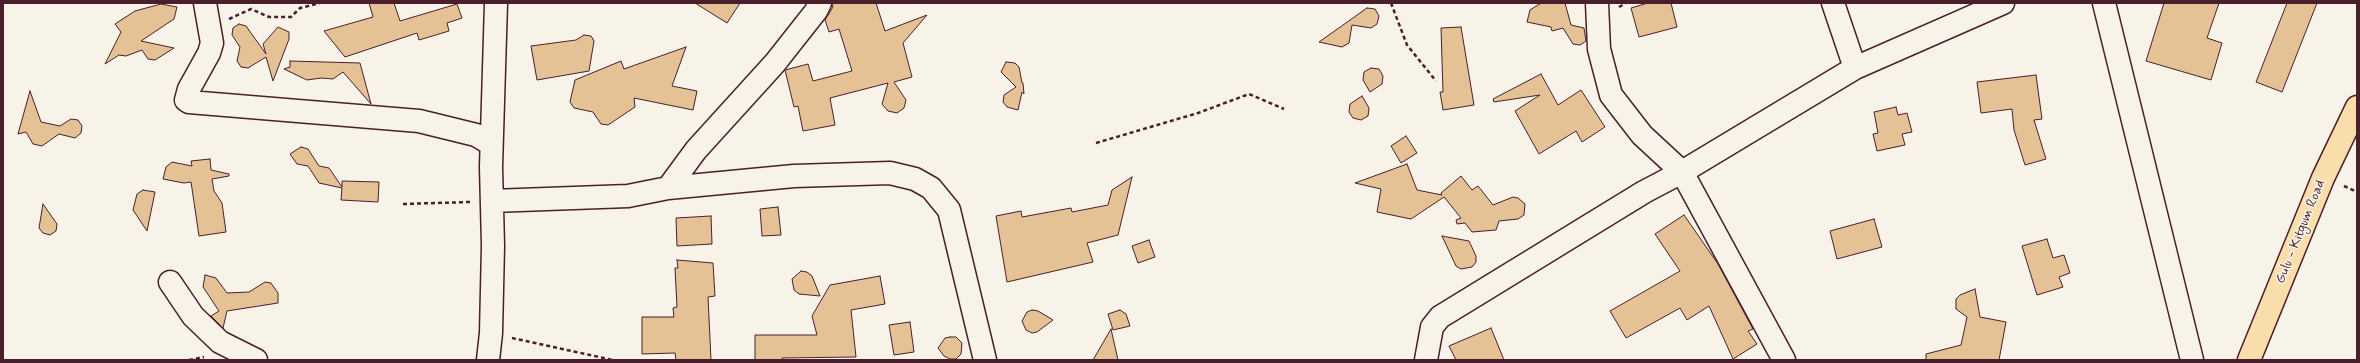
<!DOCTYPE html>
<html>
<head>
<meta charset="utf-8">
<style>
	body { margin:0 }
	#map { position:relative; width:2360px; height:363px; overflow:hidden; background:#f7f3e8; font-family:Mynerve,sans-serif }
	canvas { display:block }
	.frame { position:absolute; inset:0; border:4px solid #4a1f2b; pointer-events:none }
</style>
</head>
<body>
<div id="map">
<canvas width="2360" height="363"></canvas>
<div class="frame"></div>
</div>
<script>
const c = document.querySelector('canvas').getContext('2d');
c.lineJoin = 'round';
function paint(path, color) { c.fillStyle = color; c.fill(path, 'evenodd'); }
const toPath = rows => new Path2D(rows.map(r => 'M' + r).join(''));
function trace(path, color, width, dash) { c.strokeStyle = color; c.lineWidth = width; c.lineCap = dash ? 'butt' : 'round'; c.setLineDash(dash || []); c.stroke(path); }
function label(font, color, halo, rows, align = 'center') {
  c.font = font + ' Mynerve,sans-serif'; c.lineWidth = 3; c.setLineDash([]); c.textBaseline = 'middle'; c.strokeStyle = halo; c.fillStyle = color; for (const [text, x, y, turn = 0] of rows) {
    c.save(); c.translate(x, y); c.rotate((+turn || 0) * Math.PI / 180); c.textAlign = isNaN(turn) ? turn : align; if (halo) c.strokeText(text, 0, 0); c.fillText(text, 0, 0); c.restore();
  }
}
const building = toPath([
	[369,3,394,3,400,21,457,4,462,18,447,23,449,31,419,40,417,33,345,57,324,31,373,17,369,3],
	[695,3,740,3,727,23,695,3],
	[832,3,876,3,885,31,927,15,903,43,912,77,894,82,906,100,904,108,897,113,888,111,882,104,888,83,830,98,835,125,803,131,798,106,794,107,785,70,808,64,813,81,852,71,839,29,829,32,825,20,833,7,832,3],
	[1541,3,1565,3,1571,25,1584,28,1586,41,1580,45,1573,44,1563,28,1552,31,1551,27,1527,22,1530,10,1541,3],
	[1648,3,1671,3,1677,27,1639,37,1631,8,1648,3],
	[2164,3,2219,3,2207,38,2222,43,2211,80,2146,61,2164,3],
	[2287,3,2317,3,2282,92,2256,82,2287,3],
	[161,4,177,7,174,19,141,41,174,48,155,60,148,59,142,50,126,56,119,55,105,64,121,32,115,24,135,11,161,4],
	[1367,8,1375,9,1379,16,1377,24,1371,28,1352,25,1349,43,1342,47,1319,42,1367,8],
	[239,24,246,26,266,54,263,44,278,27,289,32,289,39,273,81,266,57,248,68,241,67,237,61,240,47,232,35,233,28,239,24],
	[1461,27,1474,105,1443,110,1440,92,1443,92,1441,28,1461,27],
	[584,35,591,36,594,41,589,71,537,80,531,46,576,40,584,35],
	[686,47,672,86,697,91,693,110,634,98,635,107,608,125,601,124,593,112,574,108,570,102,575,80,621,61,624,69,686,47],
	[290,61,360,63,371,104,343,72,333,79,321,78,307,80,284,69,290,67,290,61],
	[1006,62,1015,63,1019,67,1022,83,1023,83,1024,94,1022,92,1018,110,1007,107,1003,102,1004,95,1016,87,1001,72,1006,62],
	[1371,68,1379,69,1383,76,1382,84,1370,92,1363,80,1364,72,1371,68],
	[1541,74,1558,105,1581,90,1605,127,1582,142,1576,131,1539,154,1515,111,1540,95,1494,102,1493,99,1541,74],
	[2036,75,2042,119,2034,120,2046,159,2025,165,2014,130,2012,109,1981,113,1977,82,2036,75],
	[30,91,41,122,60,126,71,119,78,120,82,126,81,133,75,138,59,134,42,146,33,144,26,132,18,134,30,91],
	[1362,96,1369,108,1368,116,1361,120,1353,118,1349,112,1350,104,1362,96],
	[1896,107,1898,115,1907,113,1912,132,1902,134,1905,145,1877,151,1873,134,1878,133,1874,112,1896,107],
	[1406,136,1417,153,1401,163,1391,146,1406,136],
	[301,147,308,149,319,166,329,168,342,187,342,181,379,182,378,202,341,200,342,188,319,183,308,166,297,164,290,154,301,147],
	[210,159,211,170,229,174,229,176,212,179,214,191,222,203,226,232,199,236,191,182,184,183,163,179,166,167,172,162,192,166,191,161,210,159],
	[1407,164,1417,190,1442,195,1441,193,1461,176,1472,190,1478,186,1493,205,1513,197,1518,198,1525,204,1524,215,1518,219,1499,221,1496,230,1472,232,1465,223,1457,224,1456,220,1461,218,1444,197,1411,219,1377,212,1381,189,1355,183,1407,164],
	[1132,177,1118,235,1087,243,1093,262,1007,282,996,216,1021,211,1022,217,1071,208,1072,212,1108,205,1112,190,1132,177],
	[143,190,155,192,147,231,133,210,137,194,143,190],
	[43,204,57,224,56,231,50,235,43,233,39,228,43,204],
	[778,207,781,235,762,236,760,209,778,207],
	[1684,215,1718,264,1753,329,1748,331,1757,344,1733,359,1709,306,1687,320,1680,308,1626,338,1610,311,1680,271,1655,234,1684,215],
	[711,216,712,244,677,246,676,218,711,216],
	[1874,219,1882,247,1837,259,1830,231,1874,219],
	[1442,236,1469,241,1476,256,1476,262,1472,267,1461,269,1456,266,1442,236],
	[2047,239,2053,258,2064,255,2070,273,2059,277,2063,287,2037,295,2022,246,2047,239],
	[1149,240,1155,257,1138,263,1132,246,1149,240],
	[677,260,713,263,715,296,708,297,711,360,676,360,675,353,642,354,642,317,674,317,673,308,677,307,675,268,678,268,677,260],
	[801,271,807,272,812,276,820,296,799,294,794,290,792,279,801,271],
	[205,275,216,278,227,293,249,292,265,282,271,283,278,293,278,303,227,311,223,328,211,316,219,311,203,287,205,275],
	[880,276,885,304,851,310,856,357,782,358,782,360,755,360,755,335,817,335,812,316,830,285,880,276],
	[1975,289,1980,317,2006,322,1999,360,1926,360,1926,354,1961,345,1967,317,1956,309,1956,299,1960,295,1975,289],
	[1032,310,1038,311,1053,320,1037,332,1032,333,1026,330,1022,321,1027,312,1032,310],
	[1120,310,1126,314,1130,326,1113,330,1108,314,1120,310],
	[910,322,914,352,894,355,889,325,910,322],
	[1491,328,1504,360,1456,360,1449,346,1491,328],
	[1111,329,1118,360,1093,360,1111,329],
	[950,337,956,337,962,343,961,354,956,359,950,359,944,356,938,348,945,338,950,337]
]);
paint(building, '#e5c196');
trace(building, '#4a1f2b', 1);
const minor = toPath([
	[205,3,212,43,209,53,189,89,186,100,189,102,419,121,476,135,491,144],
	[1597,3,1599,49,1611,95,1642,135,1682,172,1784,360],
	[1833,3,1855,68],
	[2104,3,2192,360],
	[668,188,794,176,890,173,915,179,931,188,949,210,985,360],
	[492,201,628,196,668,188,696,150,775,63,816,11,820,3],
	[170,282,193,316,220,342,256,360],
	[488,360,491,333,493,246,491,167,496,3],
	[1426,360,1432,327,1440,317,1644,192,1682,172,1855,68,2003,3]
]);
const primary = toPath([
	[2249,360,2323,178,2357,107]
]);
trace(minor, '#4a1f2b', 25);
trace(primary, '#4a1f2b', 25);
trace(toPath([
	[1391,3,1407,45,1436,81],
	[1619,7,1626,3],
	[229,19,251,9,269,17,291,17,300,8,320,3],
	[1096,143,1198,113,1249,94,1284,109],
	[2344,186,2357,192],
	[403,204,470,202],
	[512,338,613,360],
	[189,360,204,357]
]), '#4a1f2b', 2.5, [4, 3]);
trace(minor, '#f7f3e8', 22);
trace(primary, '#f9ddab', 22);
label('14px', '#4a1f2b', '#f7f3e8', [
	["Gulu - Kitgum Road",2301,232,-68]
]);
</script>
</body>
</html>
